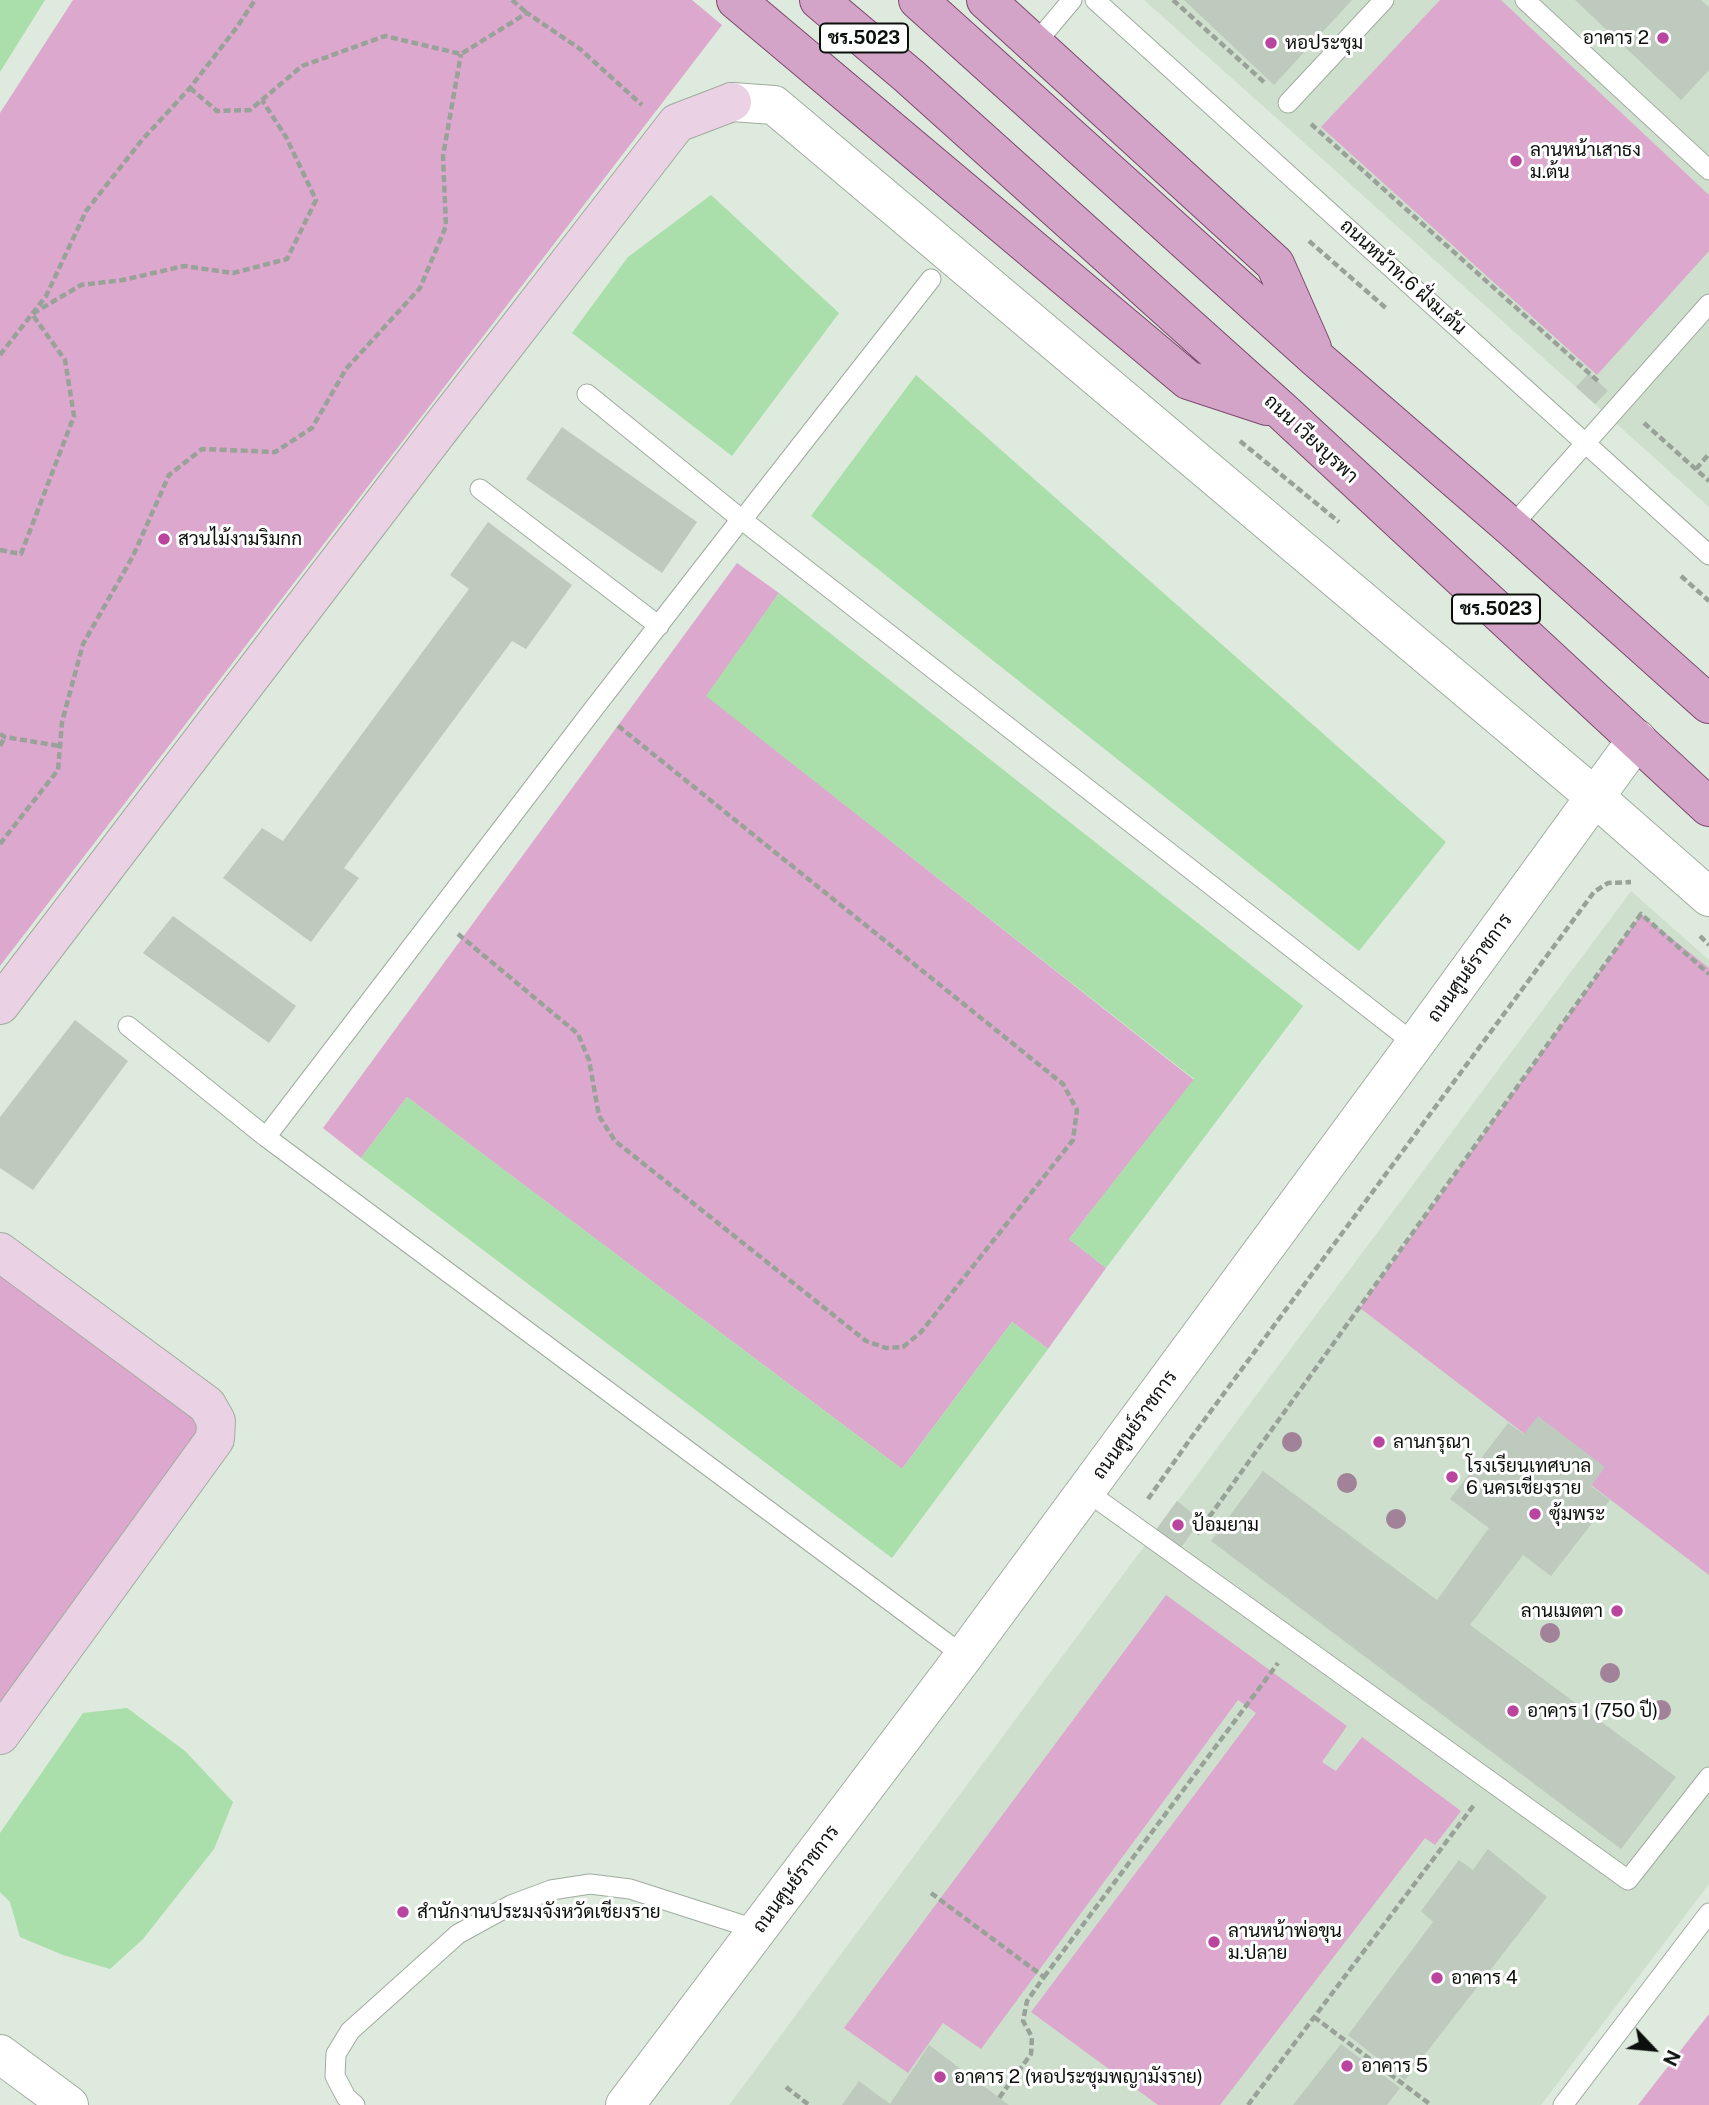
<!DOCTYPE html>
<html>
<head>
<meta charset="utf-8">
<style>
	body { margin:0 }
	#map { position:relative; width:1709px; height:2105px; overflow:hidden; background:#ddeadd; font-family:"Public Sans",sans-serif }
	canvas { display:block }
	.north { position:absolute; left:1618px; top:2014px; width:70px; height:70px; -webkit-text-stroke:5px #fff; paint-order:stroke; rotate:116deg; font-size:19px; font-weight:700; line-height:28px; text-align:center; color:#0c100c }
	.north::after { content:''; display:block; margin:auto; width:24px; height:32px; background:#0c100c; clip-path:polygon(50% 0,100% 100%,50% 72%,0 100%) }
</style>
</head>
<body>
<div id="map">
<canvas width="1709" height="2105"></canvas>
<div class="north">N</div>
</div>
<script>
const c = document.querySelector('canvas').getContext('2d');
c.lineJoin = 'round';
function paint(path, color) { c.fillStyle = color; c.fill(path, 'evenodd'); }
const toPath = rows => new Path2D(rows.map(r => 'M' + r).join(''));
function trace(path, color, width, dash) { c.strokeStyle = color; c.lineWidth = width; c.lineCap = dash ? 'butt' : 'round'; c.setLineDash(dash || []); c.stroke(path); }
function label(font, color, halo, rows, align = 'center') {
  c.font = font + ' "Public Sans",Sarabun,sans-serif'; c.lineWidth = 6; c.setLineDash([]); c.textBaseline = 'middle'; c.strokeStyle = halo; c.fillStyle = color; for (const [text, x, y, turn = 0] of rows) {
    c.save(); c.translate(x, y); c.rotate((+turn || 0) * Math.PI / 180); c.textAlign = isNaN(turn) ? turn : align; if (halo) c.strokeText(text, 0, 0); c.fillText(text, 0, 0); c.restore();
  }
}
paint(toPath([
	[1144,0,1709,0,1709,507,1309,147],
	[1631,891,1709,960,1709,1884,1541,2105,729,2105]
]), '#cee0cd');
paint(toPath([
	[73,0,692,0,722,25,0,966,0,113],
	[1440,0,1501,0,1709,195,1709,251,1597,375,1321,127],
	[737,563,779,593,707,696,1194,1080,1069,1239,1106,1268,1048,1349,1012,1322,902,1469,407,1097,361,1158,323,1128],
	[1641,914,1709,968,1709,1575,1360,1308],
	[0,1273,186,1409,198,1428,197,1444,0,1711],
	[1166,1595,1347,1726,1322,1762,1336,1771,1362,1737,1461,1811,1435,1845,1425,1838,1220,2105,1158,2105,1031,2012,1256,1713,1238,1700,981,2049,943,2023,908,2073,844,2028],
	[1709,2014,1709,2105,1638,2105]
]), '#dda8cd');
paint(toPath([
	[0,0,45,0,0,72],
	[711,195,839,313,732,456,572,333,628,257],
	[916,375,1446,842,1359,951,811,516],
	[779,593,1303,1006,1106,1268,1069,1239,1194,1079,706,696],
	[407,1097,902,1469,1012,1322,1048,1349,892,1558,361,1158],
	[127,1708,185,1751,233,1802,214,1849,143,1939,110,1969,63,1955,20,1937,10,1902,0,1892,0,1833,83,1713]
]), '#aadeaa');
paint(toPath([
	[1184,0,1352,0,1274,85],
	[1575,0,1701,0,1709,7,1709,70,1681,100],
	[1589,373,1608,391,1595,404,1576,387],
	[562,427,697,522,662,573,526,479],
	[488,522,572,585,526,649,512,641,344,868,359,878,311,942,223,878,262,828,283,841,469,589,450,575],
	[173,916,296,1006,269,1043,143,953],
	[75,1020,128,1061,33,1190,0,1168,0,1117],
	[1538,1416,1605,1467,1591,1486,1610,1500,1551,1576,1523,1555,1470,1625,1676,1777,1621,1849,1211,1541,1263,1471,1437,1600,1489,1528,1450,1499,1508,1423,1524,1434],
	[1177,1501,1201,1520,1180,1549,1155,1531],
	[1488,1849,1547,1897,1405,2080,1348,2035,1433,1922,1421,1911,1459,1860,1473,1870],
	[1341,2044,1400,2088,1387,2105,1293,2105],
	[929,2045,1009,2105,842,2105,859,2081,890,2104]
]), '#bdcabd');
const lane = toPath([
	[1095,0,1709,555],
	[1525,0,1709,170],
	[1035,44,1072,0],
	[1288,103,1384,0],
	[587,394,741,519,1415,1044],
	[480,489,659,626],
	[743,519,931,279],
	[1511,527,1709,304],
	[128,1026,266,1137,964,1656],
	[266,1137,595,707,741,519],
	[1086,1491,1628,1880,1709,1777],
	[355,2105,346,2097,335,2076,336,2054,350,2031,458,1934,511,1905,551,1890,590,1884,630,1889,758,1930],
	[1563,2105,1709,1913]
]);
const street = toPath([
	[732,102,774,105,1595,797,1709,897],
	[0,2054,69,2105],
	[625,2105,964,1656,1415,1044,1637,739]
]);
const secondary = toPath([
	[0,1005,436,434,677,123,732,102],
	[0,1252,207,1405,216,1421,215,1439,0,1735]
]);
const primary = toPath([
	[736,0,1188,380,1267,406],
	[819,0,909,76,1282,411,1709,807],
	[918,0,1317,359,1511,527,1709,704],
	[986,0,1275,264,1312,348]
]);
trace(lane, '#a0ac9f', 21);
trace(street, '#a0ac9f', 40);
trace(secondary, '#a0ac9f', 40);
trace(primary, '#7c496e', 40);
trace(toPath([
	[512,0,527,13],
	[1173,0,1265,83],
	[190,88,217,111,250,110,302,66,385,36,461,54,527,13,580,49,642,105],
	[1311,124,1599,382],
	[1309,241,1387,309],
	[0,355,46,296,86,211,142,140,190,88,237,27,255,0],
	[1644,423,1709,481],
	[1240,441,1339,522],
	[1696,469,1709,454],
	[0,550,21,554,74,416,65,360,32,314,81,285,123,280,184,266,233,273,287,259,316,200,286,137,262,100],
	[1681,576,1709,601],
	[0,734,5,737,60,746],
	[0,746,5,737],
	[0,844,58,770,62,722,83,644,133,556,169,475,202,449,275,452,312,428,346,369,420,288,446,226,443,156,461,54],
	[458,934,578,1034,589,1060,599,1116,615,1141,866,1341,886,1348,903,1347,921,1332,1073,1140,1077,1110,1063,1084,617,725],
	[1700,936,1709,945],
	[1148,1499,1191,1438,1594,892,1608,883,1631,882],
	[1197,1534,1641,914,1709,974],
	[931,1893,1044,1977,1027,2001,1023,2021,1032,2037,1031,2054,999,2098],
	[1044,1977,1278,1663],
	[1314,2017,1431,2105],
	[786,2087,809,2105],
	[1248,2105,1474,1805]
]), '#98a298', 4.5, [7, 3.5]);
trace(lane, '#fff', 19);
trace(street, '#fff', 38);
trace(secondary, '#ead1e3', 38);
trace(primary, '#d4a4c8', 38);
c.fillStyle = '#a28299';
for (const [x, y] of [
	[1292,1442],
	[1347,1483],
	[1396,1519],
	[1550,1633],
	[1610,1673],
	[1661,1710]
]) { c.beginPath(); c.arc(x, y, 10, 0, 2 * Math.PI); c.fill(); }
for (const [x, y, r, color] of [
	[1663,38,7,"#b9459f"],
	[1271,43,7,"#b9459f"],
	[1516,161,7,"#b9459f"],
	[164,539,7,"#b9459f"],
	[1379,1442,7,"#b9459f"],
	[1452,1477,7,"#b9459f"],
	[1535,1514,7,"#b9459f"],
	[1178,1525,7,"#b9459f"],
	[1617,1611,7,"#b9459f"],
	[1513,1711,7,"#b9459f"],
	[403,1912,7,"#b9459f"],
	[1214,1942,7,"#b9459f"],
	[1437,1978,7,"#b9459f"],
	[1347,2066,7,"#b9459f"],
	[940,2077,7,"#b9459f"]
]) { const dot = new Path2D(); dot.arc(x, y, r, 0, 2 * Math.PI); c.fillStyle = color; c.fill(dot); trace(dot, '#fff', 2.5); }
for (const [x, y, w] of [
	[864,38,88],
	[1496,609,88]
]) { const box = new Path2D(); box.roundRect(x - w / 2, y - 14.5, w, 29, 5); c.fillStyle = '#fff'; c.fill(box); trace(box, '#0c100c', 2); }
label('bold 18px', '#0c100c', null, [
	["ชร.5023",864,38],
	["ชร.5023",1496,609]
]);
label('19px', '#0c100c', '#fff', [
	["อาคาร 2",1649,38,"right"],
	["หอประชุม",1285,43],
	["ลานหน้าเสาธง",1530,150],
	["ม.ต้น",1530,172],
	["สวนไม้งามริมกก",178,539],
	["ลานกรุณา",1393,1442],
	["โรงเรียนเทศบาล",1466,1466],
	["6 นครเชียงราย",1466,1488],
	["ซุ้มพระ",1549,1514],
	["ป้อมยาม",1192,1525],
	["ลานเมตตา",1603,1611,"right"],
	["อาคาร 1 (750 ปี)",1527,1711],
	["สำนักงานประมงจังหวัดเชียงราย",417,1912],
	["ลานหน้าพ่อขุน",1228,1931],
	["ม.ปลาย",1228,1953],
	["อาคาร 4",1451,1978],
	["อาคาร 5",1361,2066],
	["อาคาร 2 (หอประชุมพญามังราย)",954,2077]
], 'left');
label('19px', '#0c100c', '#fff', [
	["ถนนหน้าท.6 ฝั่งม.ต้น",1403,277,42],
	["ถนน เวียงบูรพา",1311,439,43],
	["ถนนศูนย์ราชการ",1470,968,-54],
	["ถนนศูนย์ราชการ",1135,1425,-54],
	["ถนนศูนย์ราชการ",796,1879,-53]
]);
</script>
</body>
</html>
